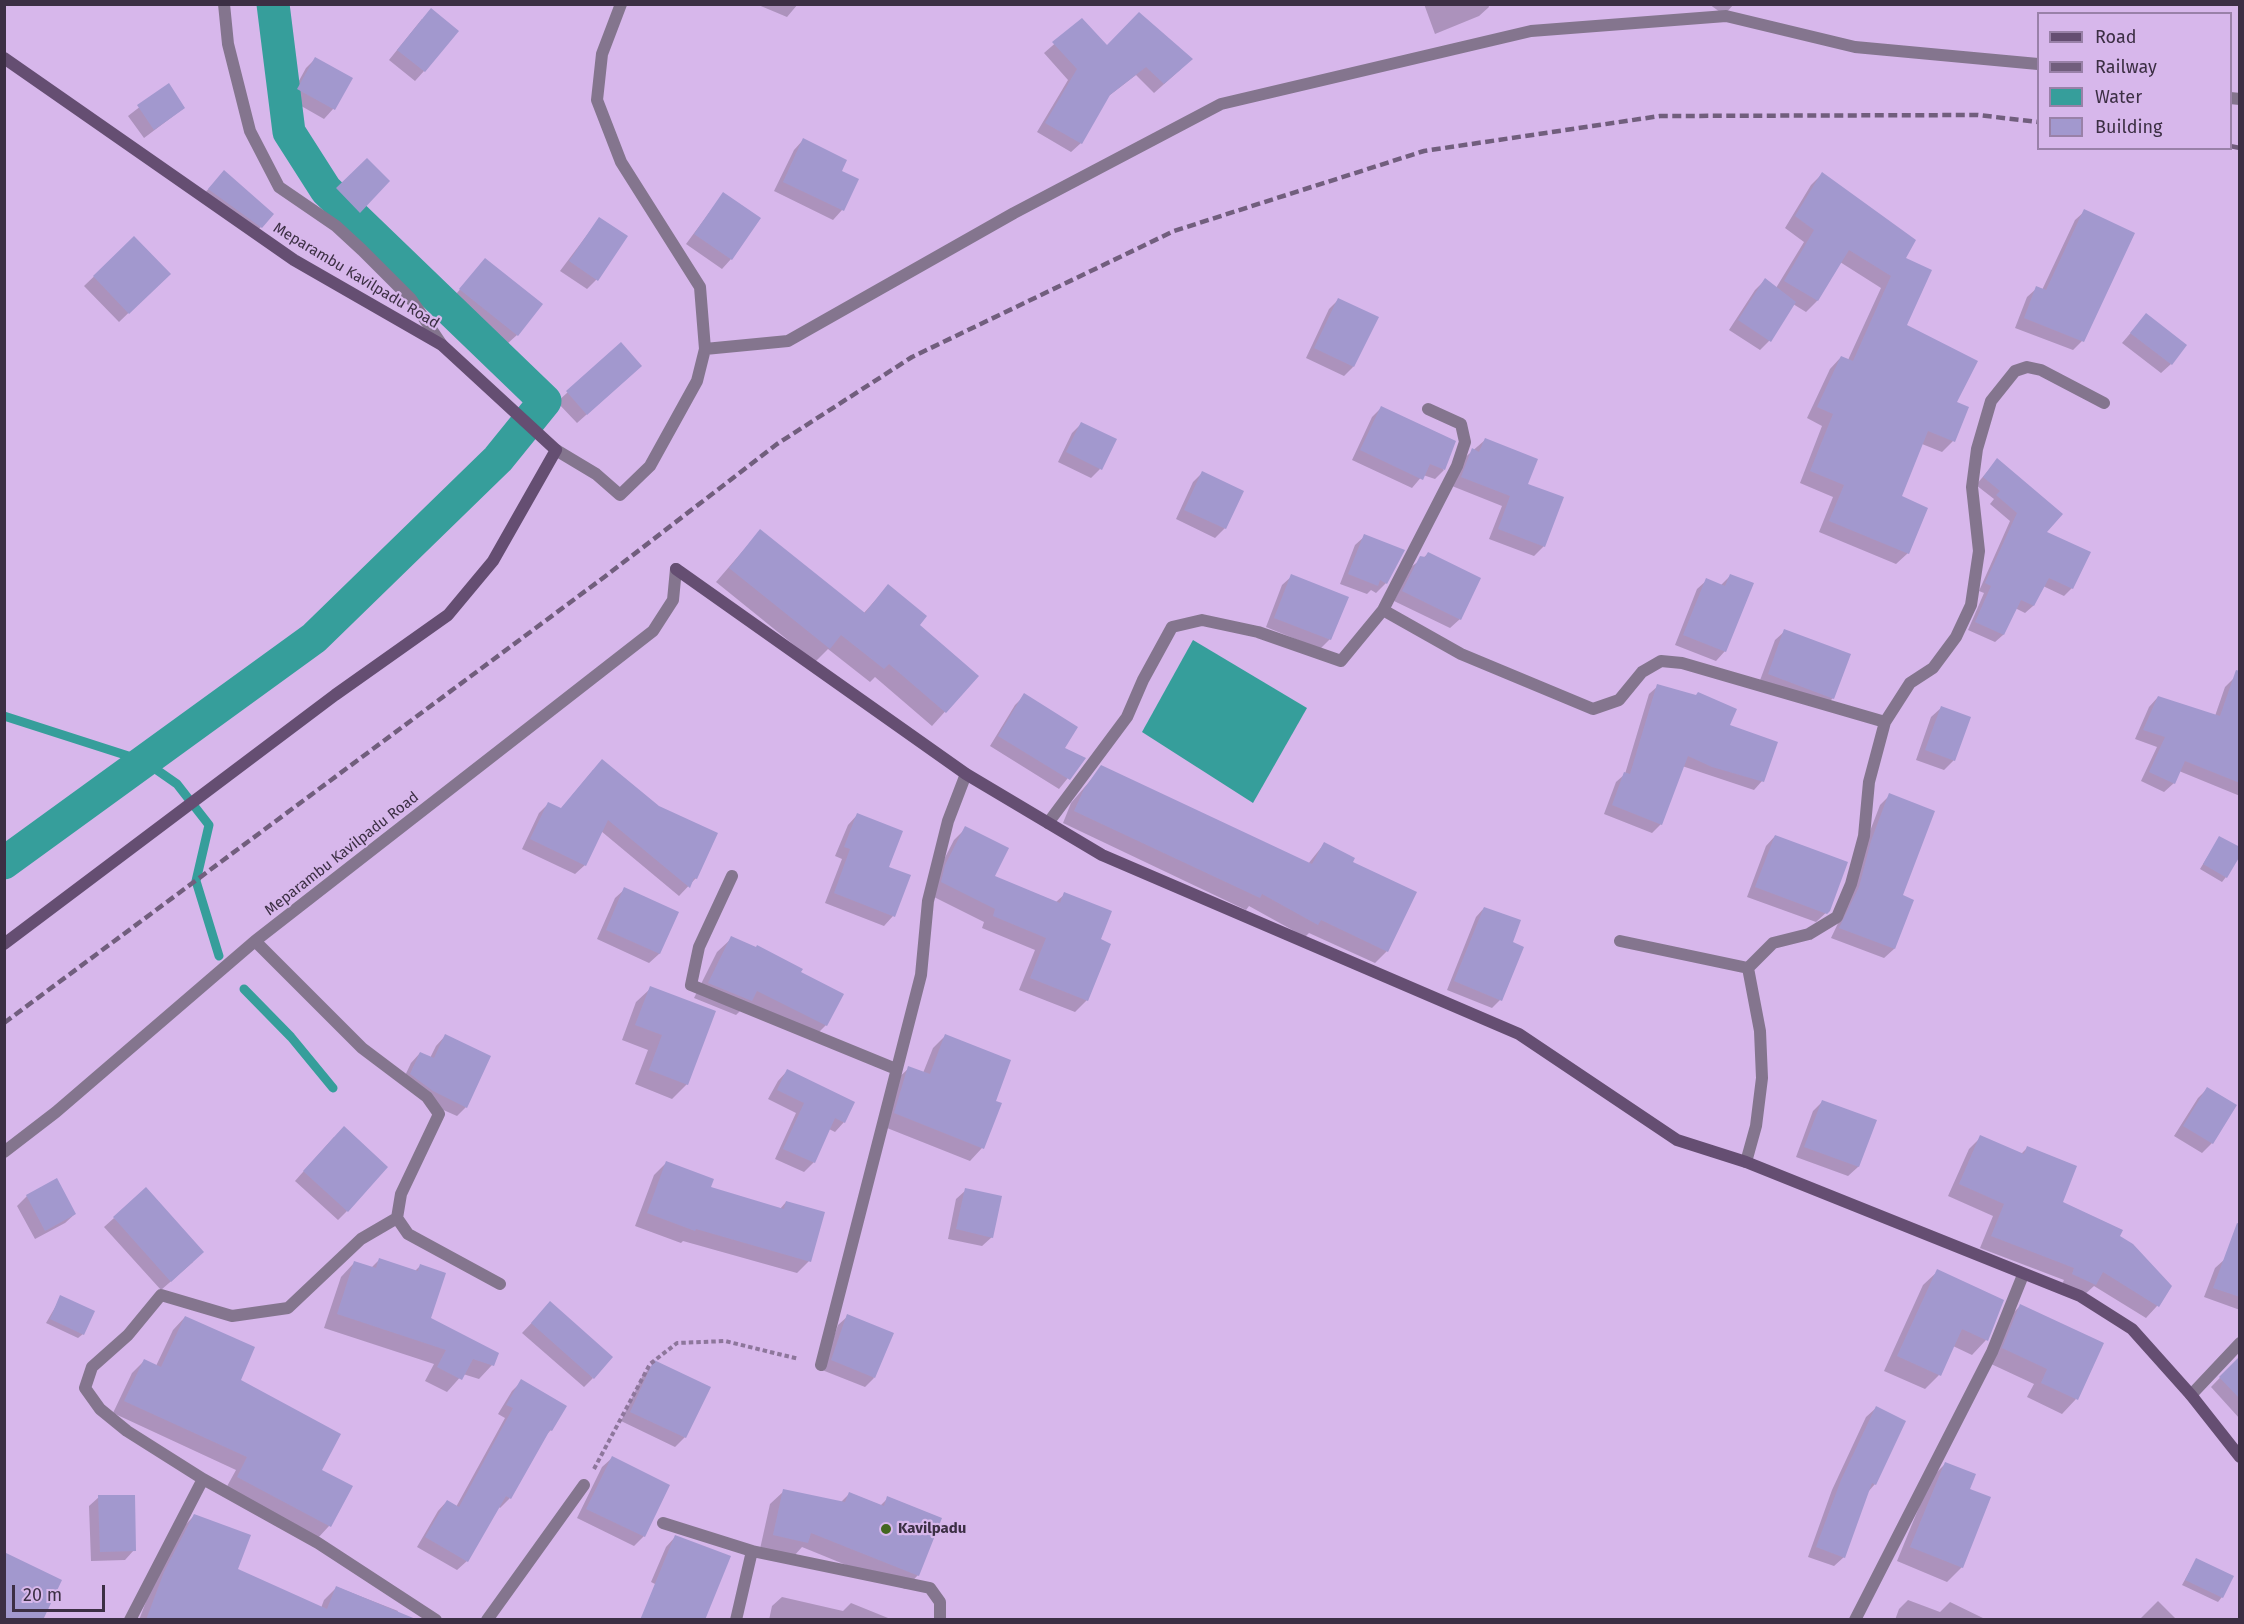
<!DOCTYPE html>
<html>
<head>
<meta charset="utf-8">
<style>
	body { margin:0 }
	#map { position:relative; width:2244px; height:1624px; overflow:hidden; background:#d7b7eb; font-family:"Fira Sans",sans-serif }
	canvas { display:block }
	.frame { position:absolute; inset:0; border:6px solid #3c2f44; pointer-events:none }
	.legend { position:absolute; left:2037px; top:12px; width:195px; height:138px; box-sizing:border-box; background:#d7b7eb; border:2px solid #9981a8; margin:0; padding:8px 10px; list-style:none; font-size:18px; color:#3c2f44 }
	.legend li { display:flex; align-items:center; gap:12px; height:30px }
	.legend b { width:30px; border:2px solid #9981a8 }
	.scale { position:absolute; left:12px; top:1585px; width:93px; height:27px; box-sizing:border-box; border:3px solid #3c2f44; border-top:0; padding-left:8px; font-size:18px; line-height:21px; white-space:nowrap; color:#3c2f44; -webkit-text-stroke:4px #d7b7eb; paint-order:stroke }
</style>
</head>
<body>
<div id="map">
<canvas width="2244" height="1624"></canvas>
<div class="frame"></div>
<ul class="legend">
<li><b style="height:8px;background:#654e72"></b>Road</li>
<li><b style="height:8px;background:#715e7d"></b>Railway</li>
<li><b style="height:16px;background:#369e9b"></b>Water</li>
<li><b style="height:16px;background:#a298ce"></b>Building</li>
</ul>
<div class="scale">20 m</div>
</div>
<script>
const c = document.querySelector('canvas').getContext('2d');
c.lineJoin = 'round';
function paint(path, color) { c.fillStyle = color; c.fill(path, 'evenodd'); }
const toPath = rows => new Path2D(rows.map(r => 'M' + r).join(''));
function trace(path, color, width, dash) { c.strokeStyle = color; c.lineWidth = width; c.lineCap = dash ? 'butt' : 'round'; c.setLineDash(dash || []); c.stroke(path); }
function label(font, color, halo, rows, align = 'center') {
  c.font = font + ' "Fira Sans",sans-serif'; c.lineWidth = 4.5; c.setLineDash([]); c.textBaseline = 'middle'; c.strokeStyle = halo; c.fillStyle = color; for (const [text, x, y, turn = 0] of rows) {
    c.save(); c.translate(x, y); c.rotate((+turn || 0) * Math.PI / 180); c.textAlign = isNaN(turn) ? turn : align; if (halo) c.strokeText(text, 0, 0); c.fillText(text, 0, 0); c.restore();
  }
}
paint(toPath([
	[1193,640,1307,708,1253,803,1142,732]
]), '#369e9b');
paint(toPath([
	[756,4,798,4,787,17],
	[1424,4,1488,4,1489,7,1479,16,1435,34],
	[1709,4,1734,4,1724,15],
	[422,19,424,71,415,81,389,60],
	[1082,20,1107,47,1181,69,1154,93,1136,75,1106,98,1081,143,1071,152,1037,132,1068,80,1044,53],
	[315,59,351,78,333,109,324,119,289,99,306,68],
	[168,85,184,108,144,138,128,116],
	[803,140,839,171,842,210,833,220,774,191,794,150],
	[367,160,388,181,350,221,328,199],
	[1822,174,1904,258,1905,326,1955,403,1953,441,1942,452,1922,444,1900,497,1908,553,1896,564,1819,532,1833,497,1800,483,1822,426,1807,418,1830,369,1841,357,1848,360,1881,288,1840,262,1817,301,1806,312,1793,304,1769,341,1760,350,1729,330,1755,290,1765,280,1776,288,1804,242,1785,228,1811,185],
	[215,182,261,227,251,236,199,199],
	[723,194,731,259,722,269,686,244],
	[2085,211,2082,341,2073,350,2015,328,2027,297,2037,288,2042,290,2075,220],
	[599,219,596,280,587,289,560,271],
	[134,238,169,274,119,322,84,286],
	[485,260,517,335,507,344,451,300],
	[1338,300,1353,367,1344,376,1306,358,1329,309],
	[2146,315,2171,364,2161,373,2122,343],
	[621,344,631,375,577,423,557,402],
	[1381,408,1444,470,1435,479,1423,475,1412,488,1352,460,1372,417],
	[1082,423,1100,469,1091,478,1058,462,1072,433],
	[1485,440,1526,485,1544,546,1534,556,1489,539,1502,506,1452,486,1462,460],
	[1997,460,2044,532,2072,588,2064,596,2043,586,2033,606,2025,613,2015,608,2003,635,1995,642,1968,630,1984,593,1979,591,2010,521,1990,504,1994,499,1976,485],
	[1202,473,1225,528,1215,538,1176,519,1193,482],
	[760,531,863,614,888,586,918,625,977,676,932,726,875,677,870,682,828,649,815,662,716,582],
	[1365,536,1386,583,1376,593,1371,590,1367,594,1340,584,1355,545],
	[1428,554,1460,619,1450,628,1394,601,1411,567],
	[1292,576,1330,639,1320,649,1266,627,1282,585],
	[1730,576,1725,651,1716,661,1675,645,1697,589,1707,580,1721,585],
	[1785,631,1833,698,1824,707,1759,683,1775,640],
	[2234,678,2240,796,2179,771,2174,783,2164,792,2141,781,2157,747,2135,739,2149,707,2158,697,2215,716,2225,687],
	[1658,686,1728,726,1762,781,1754,790,1682,766,1661,824,1652,833,1604,814,1616,782,1625,774,1649,694],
	[1025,695,1063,748,1084,758,1059,789,990,746,1015,705],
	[1941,708,1954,760,1944,770,1916,760,1931,717],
	[1102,767,1308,864,1324,844,1351,862,1387,951,1375,963,1309,933,1305,937,1249,906,1246,910,1063,823,1071,803],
	[593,770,696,878,679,896,601,831,585,865,575,874,522,849,539,813,548,804,560,810],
	[1890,795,1901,896,1894,949,1884,958,1831,938,1850,898,1862,852,1880,805],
	[857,815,887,868,893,916,884,926,825,903,842,859,835,856,848,825],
	[966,828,993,876,1056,902,1065,894,1099,940,1087,1000,1075,1012,1019,990,1035,950,982,928,984,922,930,895,934,879,954,840],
	[1775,836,1829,910,1816,922,1747,897,1766,846],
	[2219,838,2226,877,2222,882,2200,869],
	[625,889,677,913,659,954,649,963,597,939,615,898],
	[1484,908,1511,943,1500,1000,1492,1008,1447,990,1476,917],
	[732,938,842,994,826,1025,811,1040,745,1006,736,1015,694,998,717,952],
	[651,988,687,1084,672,1099,635,1084,648,1050,622,1040,636,1002],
	[445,1036,466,1107,457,1116,423,1101,401,1084,411,1063,420,1053,430,1058,436,1046],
	[945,1036,982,1148,970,1161,882,1126,896,1080,909,1068,923,1073,933,1048],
	[787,1071,844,1122,835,1132,829,1129,814,1162,804,1172,775,1159,796,1113,768,1099,778,1081],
	[2207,1089,2212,1143,2202,1153,2174,1136,2198,1098],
	[1823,1101,1875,1121,1858,1167,1848,1176,1796,1157,1813,1111],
	[334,1137,347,1211,338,1220,295,1181],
	[1981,1137,2021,1154,2027,1148,2061,1203,2118,1236,2170,1286,2157,1306,2146,1318,2094,1286,2083,1296,2061,1286,2064,1280,1980,1248,1993,1216,1948,1196,1969,1149],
	[667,1162,709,1188,780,1209,786,1202,809,1261,797,1273,683,1241,681,1243,635,1226,654,1175],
	[966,1190,992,1237,982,1246,948,1239,956,1199],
	[27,1196,75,1214,65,1223,35,1239,17,1206],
	[114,1218,193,1262,161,1290,104,1227],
	[2240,1230,2240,1310,2204,1297,2215,1268,2225,1259],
	[379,1260,415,1271,420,1266,429,1319,492,1365,479,1379,463,1374,447,1392,425,1381,434,1364,324,1328,341,1277,354,1263,371,1268],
	[1938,1271,2002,1301,1986,1340,1972,1355,1953,1346,1939,1375,1925,1389,1884,1371,1923,1285],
	[61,1297,83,1334,78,1338,46,1323],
	[2021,1305,2076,1399,2062,1414,2027,1397,2034,1384,1989,1363,2006,1320],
	[541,1313,593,1378,584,1387,522,1333],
	[848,1316,874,1378,865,1387,822,1370,838,1325],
	[185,1317,320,1471,351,1487,329,1526,317,1539,225,1490,236,1470,113,1413,132,1373,144,1361,156,1366,173,1330],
	[2237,1360,2240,1362,2240,1419,2211,1387],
	[653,1365,685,1437,675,1447,621,1421,643,1375],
	[522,1381,551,1430,543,1438,510,1498,500,1508,498,1506,467,1561,457,1570,417,1547,438,1511,447,1501,456,1507,505,1418,498,1414,512,1391],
	[1876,1408,1875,1484,1868,1492,1844,1557,1834,1566,1808,1557,1832,1490,1866,1417],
	[612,1458,644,1536,634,1546,577,1518,602,1467],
	[1945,1464,1968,1490,1962,1567,1947,1582,1897,1561,1931,1478],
	[784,1491,840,1503,849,1494,880,1506,888,1498,918,1575,905,1589,802,1547,794,1556,760,1549,770,1504],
	[99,1497,134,1550,125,1560,91,1561,89,1506],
	[195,1515,236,1570,321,1608,324,1600,337,1587,398,1611,395,1620,139,1620,152,1586,182,1528],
	[675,1537,671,1592,651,1582,666,1547],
	[2196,1560,2222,1597,2218,1602,2182,1585],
	[782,1597,843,1611,851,1603,893,1620,769,1620,772,1606],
	[1908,1600,1940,1612,1950,1602,1987,1620,1895,1620,1899,1609],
	[2158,1601,2177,1620,2139,1620]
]), '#0003');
trace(toPath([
	[4,716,144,761,177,784,209,825,196,881,219,956],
	[244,989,291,1037,333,1088]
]), '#369e9b', 9);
trace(toPath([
	[4,863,314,638,498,459,545,401,326,190,289,132,273,4]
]), '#369e9b', 33);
paint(toPath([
	[431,8,459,31,425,72,397,50],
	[1139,12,1193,59,1164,84,1146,67,1110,95,1082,144,1045,123,1077,69,1052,42,1082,18,1107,45],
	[315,57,353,78,335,110,297,89],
	[169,83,185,108,154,130,137,105],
	[803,138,847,160,842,171,859,179,844,211,783,182],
	[367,158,390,181,360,213,336,188],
	[224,170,274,214,262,228,208,189],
	[1822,172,1916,240,1906,258,1932,270,1907,325,1978,361,1957,402,1969,407,1955,442,1928,431,1902,496,1928,508,1909,554,1829,521,1844,485,1810,471,1833,414,1817,407,1841,356,1853,361,1891,276,1849,250,1818,301,1784,281,1814,230,1795,216],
	[723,192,761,218,732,260,694,234],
	[2084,209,2135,233,2084,342,2024,318,2036,286,2046,290],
	[599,217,628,236,598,281,569,261],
	[134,236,171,274,129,314,93,276],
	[485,258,543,304,518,336,459,289],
	[1765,278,1796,302,1771,342,1738,320],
	[1338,298,1379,317,1354,367,1314,348],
	[2146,313,2187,345,2172,365,2130,333],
	[621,342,642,366,587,415,566,391],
	[1381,406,1456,441,1445,470,1430,464,1423,480,1360,450],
	[1081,422,1117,439,1102,470,1066,452],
	[1485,438,1538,459,1528,484,1564,497,1545,547,1498,529,1510,496,1461,477,1472,448,1479,452],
	[1997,458,2063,514,2047,532,2091,552,2073,589,2049,578,2034,606,2021,600,2004,635,1975,622,1991,586,1985,583,2017,513,1996,495,2000,491,1983,477],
	[1202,471,1244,491,1226,529,1184,510],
	[760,529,865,613,888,584,927,616,920,625,979,676,946,713,889,664,884,669,841,635,830,649,729,568],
	[1364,534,1405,550,1387,584,1380,580,1378,586,1348,574],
	[1428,552,1481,578,1461,620,1402,591,1420,556,1425,557],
	[1291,574,1349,597,1331,640,1274,618],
	[1730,574,1754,583,1726,652,1683,635,1706,578,1725,586],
	[1784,629,1851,654,1834,699,1768,674],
	[2236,670,2240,671,2240,783,2185,761,2175,784,2149,772,2165,737,2143,730,2158,696,2220,716],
	[1657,684,1696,695,1698,692,1737,709,1730,725,1778,742,1764,782,1712,767,1688,756,1662,825,1612,805,1624,772,1630,774],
	[1024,693,1078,727,1065,748,1086,758,1070,780,998,736],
	[1941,706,1971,717,1955,761,1925,750],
	[602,759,659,806,718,833,697,879,694,878,690,888,608,820,586,866,530,839,548,802,561,808],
	[1101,765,1312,864,1324,842,1355,858,1353,862,1417,892,1388,952,1321,920,1318,925,1262,894,1260,898,1074,811,1084,789],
	[1889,793,1935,811,1903,895,1914,900,1895,949,1839,928,1859,887,1871,841],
	[857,813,903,831,889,867,911,875,895,917,834,893,850,849,844,847],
	[965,826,1009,848,995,876,1060,903,1064,892,1112,911,1101,939,1111,944,1088,1001,1030,978,1046,938,993,916,995,909,941,882,945,865],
	[1775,835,1848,862,1830,911,1827,914,1755,887],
	[2219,836,2240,847,2240,856,2227,878,2203,864],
	[624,887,679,912,660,954,606,930],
	[1484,907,1521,920,1513,942,1524,947,1502,1001,1454,981],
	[731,936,756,947,757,945,803,969,801,972,844,994,827,1026,757,991,752,1001,708,983],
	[650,986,716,1011,688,1085,649,1070,662,1035,635,1025],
	[445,1034,491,1056,467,1108,433,1091,410,1074,420,1052,434,1058],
	[945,1034,1011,1060,996,1101,1002,1103,984,1149,894,1113,908,1066,930,1074],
	[787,1069,855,1102,845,1123,835,1118,815,1163,783,1149,804,1103,777,1090],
	[2207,1087,2237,1105,2213,1144,2183,1126],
	[1822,1100,1877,1120,1859,1167,1804,1147],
	[344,1126,388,1167,348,1212,303,1171],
	[1980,1135,2024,1154,2027,1146,2077,1166,2063,1202,2123,1230,2120,1236,2133,1244,2172,1286,2159,1307,2103,1272,2096,1285,2072,1274,2074,1268,1991,1236,2004,1204,1959,1184],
	[666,1161,714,1179,711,1187,784,1209,786,1201,825,1212,811,1262,696,1229,695,1231,647,1213],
	[57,1178,76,1214,45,1231,26,1195],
	[146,1187,204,1252,171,1282,113,1217],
	[965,1188,1002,1196,993,1238,956,1229],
	[2237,1223,2240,1224,2240,1297,2213,1288],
	[379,1258,418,1271,420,1264,446,1273,431,1318,499,1353,494,1366,473,1359,462,1380,437,1367,446,1350,337,1314,354,1261,376,1268],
	[1937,1269,2004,1300,1988,1341,1962,1329,1941,1376,1897,1356],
	[60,1295,95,1311,84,1335,50,1319],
	[550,1301,613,1357,594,1379,531,1323],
	[2020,1304,2104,1343,2078,1400,2041,1383,2047,1369,2002,1348],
	[847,1314,894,1333,875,1378,831,1360],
	[185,1316,255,1347,241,1380,341,1434,322,1470,353,1486,331,1527,237,1477,247,1457,124,1401,144,1359,161,1367],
	[2240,1356,2240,1399,2219,1377],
	[654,1360,711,1387,686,1438,630,1412],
	[521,1379,567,1406,552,1431,550,1430,511,1499,506,1496,468,1562,425,1537,447,1500,459,1507,513,1408,506,1405],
	[1876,1406,1906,1421,1876,1485,1872,1483,1845,1558,1816,1547,1841,1480],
	[612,1456,670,1485,645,1537,586,1509],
	[1945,1462,1976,1474,1970,1489,1991,1497,1963,1568,1910,1547],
	[783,1489,845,1502,849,1492,884,1506,887,1496,942,1518,919,1576,811,1533,808,1543,773,1535],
	[98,1495,135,1495,136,1551,100,1552],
	[194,1514,251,1535,238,1569,327,1609,336,1586,418,1620,146,1620,164,1572],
	[675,1535,731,1556,705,1620,640,1620],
	[4,1552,62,1580,43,1620,4,1620],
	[2196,1558,2234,1576,2223,1598,2185,1580]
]), '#a298ce');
trace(toPath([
	[594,1469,650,1364,677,1343,725,1341,799,1359]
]), '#8d769b', 4, [4.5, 3]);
trace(toPath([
	[224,4,228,44,250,131,279,187,336,226,362,250,411,299,442,345],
	[2230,98,2240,99],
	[705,349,788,341,1014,213,1221,104,1531,31,1726,16,1855,47,2038,64],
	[556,450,596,474,620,495,650,466,697,381,705,349,700,287,621,162,597,100,602,54,621,4],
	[1383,610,1461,654,1593,709,1619,700,1642,672,1661,661,1682,663,1885,722],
	[1048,823,1127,717,1143,680,1172,627,1202,620,1258,632,1341,661,1383,610,1457,466,1465,442,1461,424,1428,409],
	[732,876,699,947,691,985,896,1069],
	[255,941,362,1048,427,1097,439,1114,401,1194,397,1218,408,1234,500,1284],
	[1620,941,1748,968],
	[4,1152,56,1112,255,941,653,631,673,600,676,569],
	[1746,1162,1756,1126,1762,1078,1760,1031,1748,968,1773,943,1809,934,1837,917,1851,884,1864,836,1869,782,1885,722,1910,683,1933,668,1956,637,1971,605,1979,551,1972,487,1977,449,1991,401,2015,371,2027,367,2041,370,2104,403],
	[397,1218,361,1239,288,1308,232,1316,161,1295,128,1335,92,1367,85,1388,100,1409,127,1431,203,1479,318,1543,436,1620],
	[821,1365,921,975,928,901,948,821,966,774],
	[2191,1395,2240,1343],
	[663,1523,752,1551,736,1620],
	[752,1551,930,1588,940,1602,940,1620],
	[130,1620,203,1479],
	[487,1620,584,1485],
	[1855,1620,1992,1352,2023,1275]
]), '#84758e', 12);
trace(toPath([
	[4,58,294,260,442,345,556,450,493,561,448,615,335,695,4,944],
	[676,569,966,774,1102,855,1519,1034,1677,1140,1746,1162,2080,1296,2132,1329,2191,1395,2240,1457]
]), '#654e72', 12);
trace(toPath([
	[2230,146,2240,148],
	[4,1023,607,575,777,444,912,357,1174,231,1424,151,1660,116,1978,115,2038,122]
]), '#715e7d', 4.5, [9, 4.5]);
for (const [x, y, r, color] of [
	[886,1529,6,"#436720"]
]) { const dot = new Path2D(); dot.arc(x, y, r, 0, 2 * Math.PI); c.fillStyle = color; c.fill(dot); trace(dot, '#d7b7eb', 2); }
label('15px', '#3c2f44', '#d7b7eb', [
	["Meparambu Kavilpadu Road",356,276,31],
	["Meparambu Kavilpadu Road",342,854,-38]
]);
label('bold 15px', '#3c2f44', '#d7b7eb', [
	["Kavilpadu",898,1529]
], 'left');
</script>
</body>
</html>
